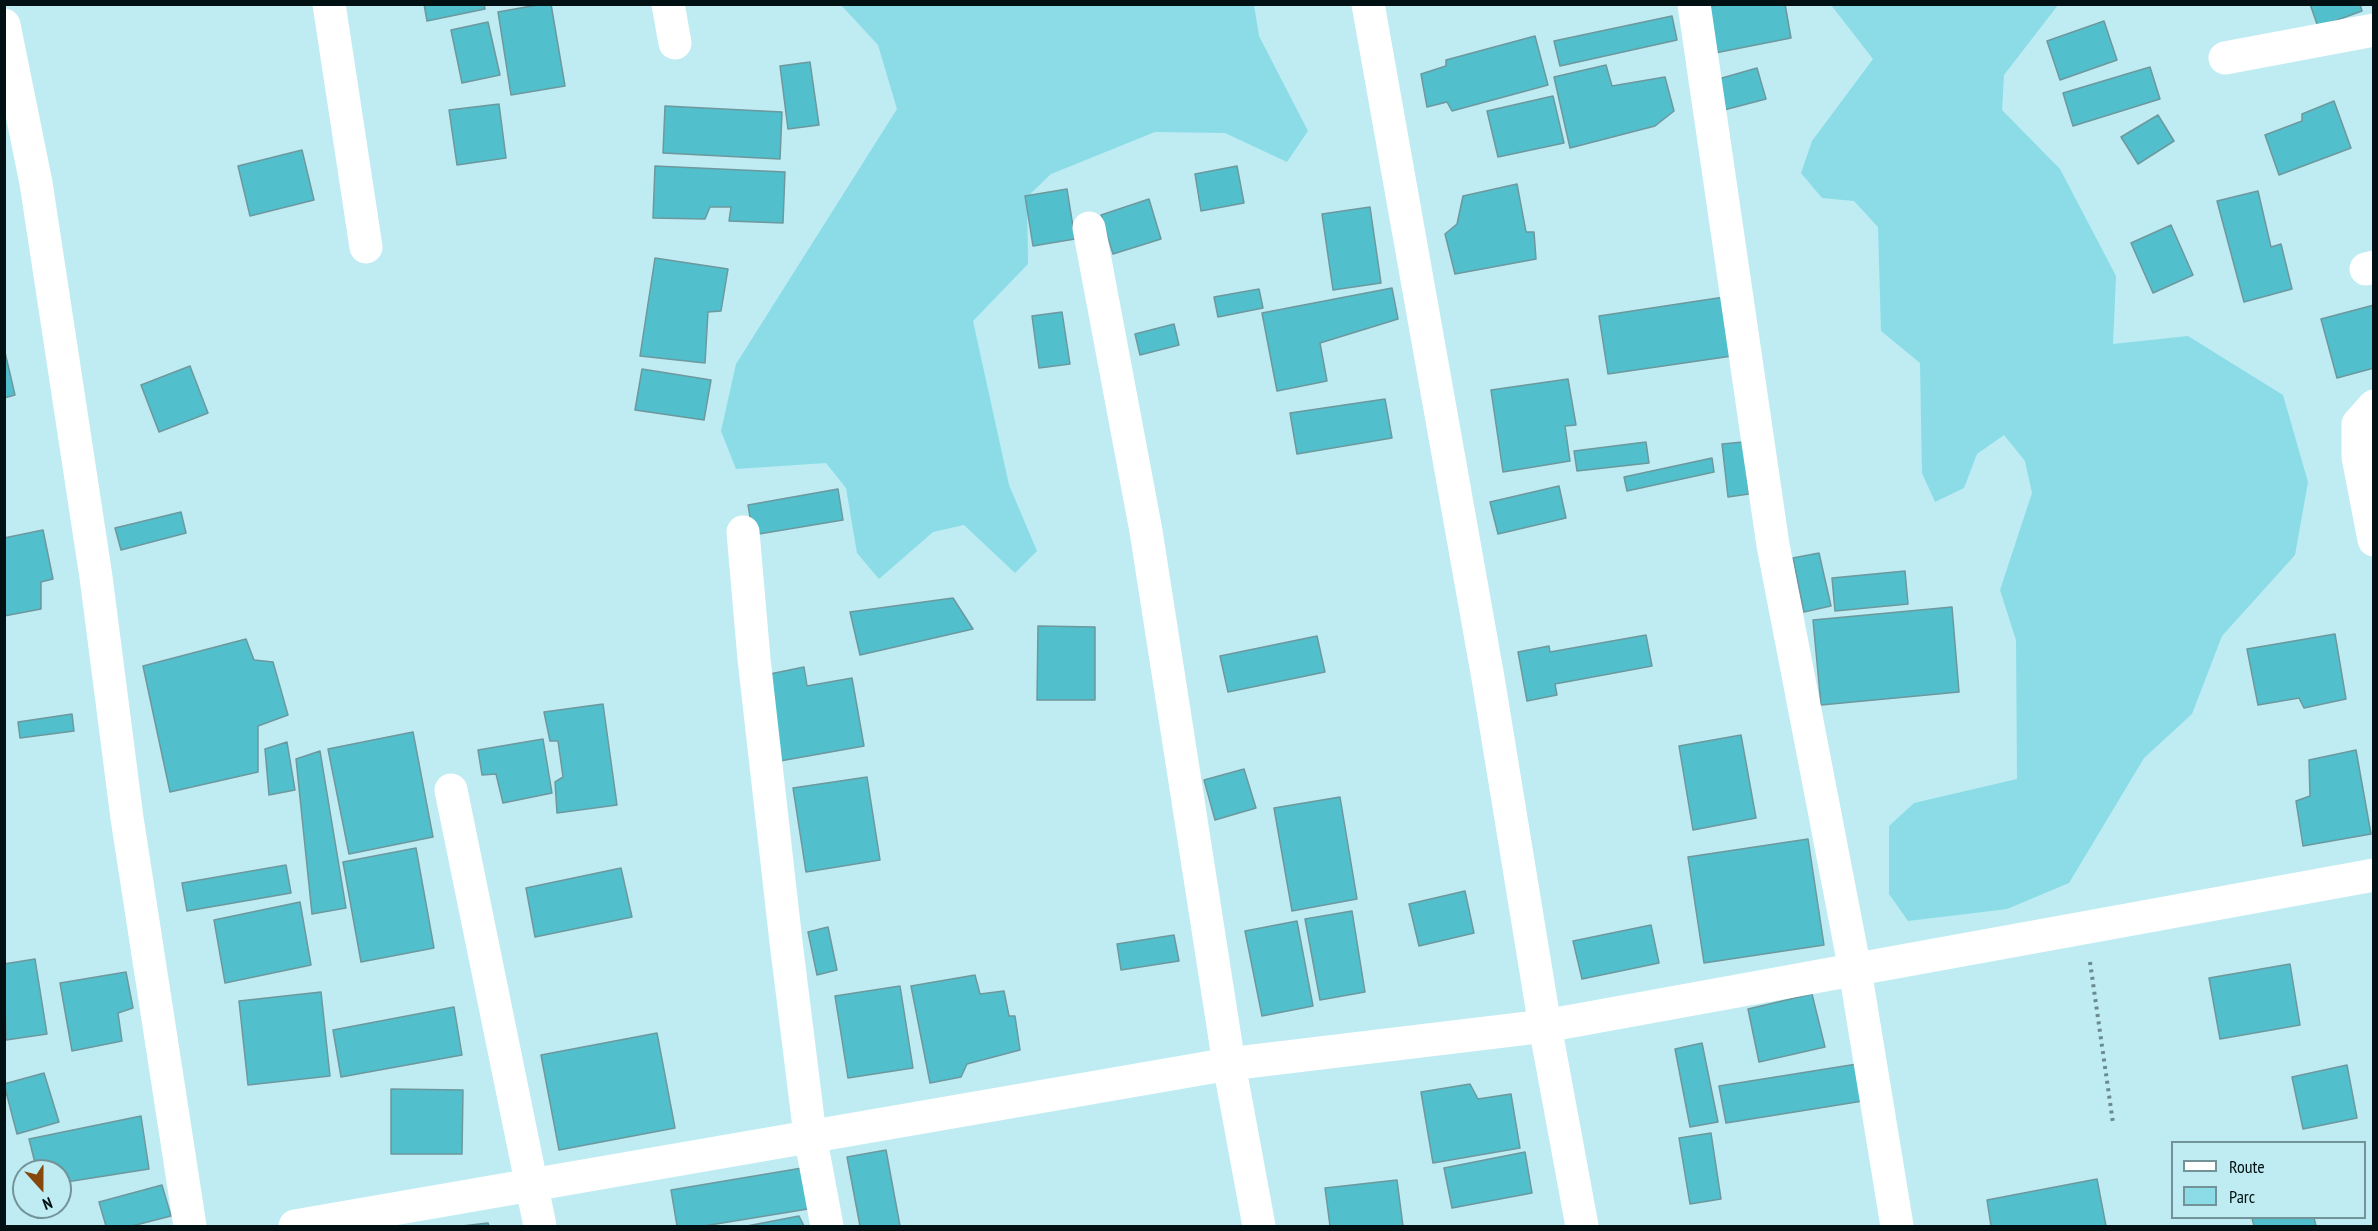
<!DOCTYPE html>
<html>
<head>
<meta charset="utf-8">
<style>
	body { margin:0 }
	#map { position:relative; width:2378px; height:1231px; overflow:hidden; background:#beecf2; font-family:"PT Sans Narrow",sans-serif }
	canvas { display:block }
	.frame { position:absolute; inset:0; border:6px solid #011012; pointer-events:none }
	.legend { position:absolute; left:2171px; top:1141px; width:195px; height:78px; box-sizing:border-box; background:#beecf2; border:2px solid #729498; margin:0; padding:8px 10px; list-style:none; font-size:18px; color:#011012 }
	.legend li { display:flex; align-items:center; gap:12px; height:30px }
	.legend b { width:30px; border:2px solid #729498 }
	.north { position:absolute; left:12px; top:1159px; width:60px; height:60px; box-sizing:border-box; background:#beecf2; border:2px solid #729498; border-radius:50%; rotate:159deg; font-size:16px; font-weight:700; line-height:24px; text-align:center; color:#011012 }
	.north::after { content:''; display:block; margin:auto; width:21px; height:27px; background:#87480d; clip-path:polygon(50% 0,100% 100%,50% 72%,0 100%) }
</style>
</head>
<body>
<div id="map">
<canvas width="2378" height="1231"></canvas>
<div class="frame"></div>
<ul class="legend">
<li><b style="height:8px;background:#fff"></b>Route</li>
<li><b style="height:16px;background:#8bdce7"></b>Parc</li>
</ul>
<div class="north">N</div>
</div>
<script>
const c = document.querySelector('canvas').getContext('2d');
c.lineJoin = 'round';
function paint(path, color) { c.fillStyle = color; c.fill(path, 'evenodd'); }
const toPath = rows => new Path2D(rows.map(r => 'M' + r).join(''));
function trace(path, color, width, dash) { c.strokeStyle = color; c.lineWidth = width; c.lineCap = dash ? 'butt' : 'round'; c.setLineDash(dash || []); c.stroke(path); }
paint(toPath([
	[841,5,1254,5,1259,36,1308,131,1287,162,1225,133,1155,132,1051,174,1027,197,1028,264,973,321,1009,485,1037,551,1015,573,964,525,933,532,879,579,857,553,846,488,826,463,736,469,721,431,736,364,897,109,878,45],
	[1831,5,2058,5,2004,75,2002,110,2060,169,2116,276,2113,344,2188,336,2283,395,2308,482,2295,555,2222,636,2192,714,2144,758,2069,883,2007,909,1908,921,1889,894,1889,826,1914,803,2017,779,2016,640,2000,590,2032,493,2025,461,2004,435,1977,454,1964,488,1935,502,1922,473,1920,363,1881,331,1878,227,1854,201,1822,198,1801,173,1812,141,1873,59]
]), '#8bdce7');
const building = toPath([
	[424,4,484,4,485,9,427,21,424,4],
	[543,4,551,4,565,86,511,95,498,12,543,4],
	[1722,4,1785,4,1791,38,1715,53,1707,7,1722,4],
	[2310,4,2360,4,2362,11,2318,27,2310,4],
	[1672,16,1677,40,1560,66,1554,41,1672,16],
	[2104,21,2117,60,2060,80,2047,41,2104,21],
	[488,22,500,75,462,83,451,30,488,22],
	[1535,36,1548,85,1452,111,1447,102,1427,107,1421,74,1446,66,1446,60,1535,36],
	[810,62,819,125,788,129,780,66,810,62],
	[1606,65,1612,86,1665,77,1674,111,1655,126,1570,148,1554,77,1606,65],
	[2150,67,2160,99,2073,126,2063,93,2150,67],
	[1757,68,1766,99,1724,110,1715,80,1757,68],
	[1553,96,1564,143,1498,157,1487,111,1553,96],
	[2334,101,2351,148,2279,175,2265,135,2302,121,2302,114,2334,101],
	[499,104,506,158,457,165,449,110,499,104],
	[665,106,782,112,780,159,663,153,665,106],
	[2158,115,2174,141,2138,164,2121,137,2158,115],
	[302,150,314,200,250,216,238,166,302,150],
	[655,166,785,172,783,223,729,221,731,207,710,207,705,219,653,218,655,166],
	[1237,166,1244,203,1201,211,1195,174,1237,166],
	[1517,184,1526,232,1534,232,1536,259,1455,274,1445,234,1457,224,1463,196,1517,184],
	[1067,189,1075,239,1033,246,1025,196,1067,189],
	[2258,191,2271,247,2281,244,2292,289,2244,302,2217,201,2258,191],
	[1149,199,1161,239,1113,254,1101,215,1149,199],
	[1370,207,1381,283,1333,290,1322,214,1370,207],
	[2171,225,2193,275,2153,293,2131,243,2171,225],
	[655,258,728,269,721,311,708,312,705,363,640,356,655,258],
	[1392,288,1398,319,1320,343,1327,381,1277,391,1262,313,1392,288],
	[1259,289,1263,308,1218,317,1214,297,1259,289],
	[1731,296,1739,355,1608,374,1599,316,1731,296],
	[2374,305,2374,368,2337,378,2321,319,2374,305],
	[1062,312,1070,364,1039,368,1032,316,1062,312],
	[1174,324,1179,345,1140,355,1135,334,1174,324],
	[4,348,15,395,4,398,4,348],
	[190,366,208,413,159,432,141,385,190,366],
	[642,369,711,380,704,420,635,410,642,369],
	[1568,379,1576,425,1565,426,1570,461,1503,472,1491,390,1568,379],
	[1385,399,1392,438,1297,454,1290,413,1385,399],
	[1646,442,1649,463,1577,471,1574,451,1646,442],
	[1743,442,1749,494,1728,497,1722,444,1743,442],
	[1712,458,1714,472,1627,491,1624,477,1712,458],
	[1559,486,1566,518,1498,534,1490,502,1559,486],
	[838,489,843,520,753,535,748,505,838,489],
	[181,512,186,533,121,550,115,528,181,512],
	[43,530,53,579,41,582,41,609,4,616,4,538,43,530],
	[1819,553,1831,606,1804,612,1793,558,1819,553],
	[1905,571,1908,604,1835,611,1832,578,1905,571],
	[953,598,973,629,860,655,850,612,953,598],
	[1952,607,1959,692,1821,705,1813,620,1952,607],
	[1038,626,1095,627,1095,700,1037,700,1038,626],
	[2335,634,2346,699,2304,708,2299,698,2258,705,2247,649,2335,634],
	[1646,635,1652,666,1555,684,1557,695,1527,701,1518,652,1549,646,1550,652,1646,635],
	[1317,636,1325,672,1228,692,1220,656,1317,636],
	[246,639,254,660,273,662,288,715,258,726,258,772,170,792,143,666,246,639],
	[804,667,807,686,852,678,864,746,780,761,765,675,804,667],
	[603,704,617,805,557,813,555,782,563,777,558,741,550,741,544,712,603,704],
	[72,714,74,731,20,738,18,722,72,714],
	[413,732,433,837,349,854,328,749,413,732],
	[1741,735,1756,818,1693,830,1679,746,1741,735],
	[543,739,552,793,503,803,496,774,482,775,478,750,543,739],
	[287,742,295,790,269,795,265,749,287,742],
	[2356,750,2371,834,2303,846,2296,801,2310,796,2309,760,2356,750],
	[320,751,346,908,312,914,296,759,320,751],
	[1244,769,1256,808,1215,820,1204,780,1244,769],
	[867,777,880,860,806,872,793,788,867,777],
	[1340,797,1357,899,1292,911,1274,808,1340,797],
	[1808,839,1824,945,1704,963,1688,857,1808,839],
	[416,848,434,948,361,962,343,862,416,848],
	[286,865,291,893,187,911,182,883,286,865],
	[621,868,632,917,535,937,526,888,621,868],
	[1465,891,1474,933,1419,946,1409,904,1465,891],
	[300,902,311,965,225,983,214,920,300,902],
	[1352,911,1365,992,1320,1000,1305,919,1352,911],
	[1297,921,1313,1006,1262,1016,1245,931,1297,921],
	[1651,925,1659,963,1582,979,1573,941,1651,925],
	[828,927,837,970,817,975,808,932,828,927],
	[1174,935,1179,961,1121,970,1117,944,1174,935],
	[35,959,47,1034,6,1040,4,964,35,959],
	[2290,964,2300,1025,2220,1039,2209,978,2290,964],
	[126,972,133,1008,118,1013,122,1041,72,1051,60,983,126,972],
	[975,975,980,994,1004,991,1009,1016,1015,1016,1020,1050,967,1064,961,1077,930,1083,911,986,975,975],
	[900,986,913,1068,848,1078,835,996,900,986],
	[321,992,330,1076,248,1085,239,1001,321,992],
	[1812,994,1825,1047,1759,1062,1748,1009,1812,994],
	[454,1007,462,1055,341,1077,333,1030,454,1007],
	[657,1033,675,1128,559,1150,541,1055,657,1033],
	[1702,1043,1718,1122,1690,1127,1675,1049,1702,1043],
	[1857,1064,1863,1101,1726,1123,1719,1086,1857,1064],
	[2347,1065,2357,1118,2303,1129,2292,1077,2347,1065],
	[44,1073,59,1122,17,1134,4,1084,44,1073],
	[1470,1084,1478,1099,1511,1094,1520,1148,1433,1163,1421,1092,1470,1084],
	[391,1089,463,1090,462,1154,391,1154,391,1089],
	[141,1116,149,1169,60,1183,60,1171,37,1171,29,1139,141,1116],
	[1711,1133,1721,1199,1690,1204,1679,1138,1711,1133],
	[886,1150,900,1226,860,1226,847,1157,886,1150],
	[1525,1152,1532,1193,1452,1208,1444,1168,1525,1152],
	[814,1166,820,1207,704,1226,677,1226,671,1190,814,1166],
	[2097,1179,2106,1226,1991,1226,1987,1200,2097,1179],
	[1397,1180,1403,1226,1330,1226,1325,1188,1397,1180],
	[162,1185,171,1216,132,1226,106,1226,99,1202,162,1185],
	[799,1216,804,1226,747,1226,799,1216],
	[2252,1218,2314,1218,2316,1226,2254,1226,2252,1218],
	[488,1223,489,1226,462,1226,488,1223]
]);
paint(building, '#51bfcc');
trace(building, '#6d989e', 1.5);
trace(toPath([
	[2090,962,2113,1123]
]), '#6b8b8f', 4, [3, 4.5]);
trace(toPath([
	[329,4,366,247],
	[668,4,675,43],
	[1368,4,1488,678,1545,1026,1582,1226],
	[1694,4,1773,545,1855,970,1897,1226],
	[4,25,36,183,96,577,127,818,190,1226],
	[2225,58,2374,30],
	[1089,228,1146,531,1229,1064,1259,1226],
	[2366,269,2374,267],
	[2374,406,2358,424,2358,457,2374,540],
	[743,532,754,659,786,942,810,1135,827,1226],
	[451,790,540,1226],
	[295,1226,1229,1064,1545,1026,2374,875]
]), '#fff', 33);
</script>
</body>
</html>
